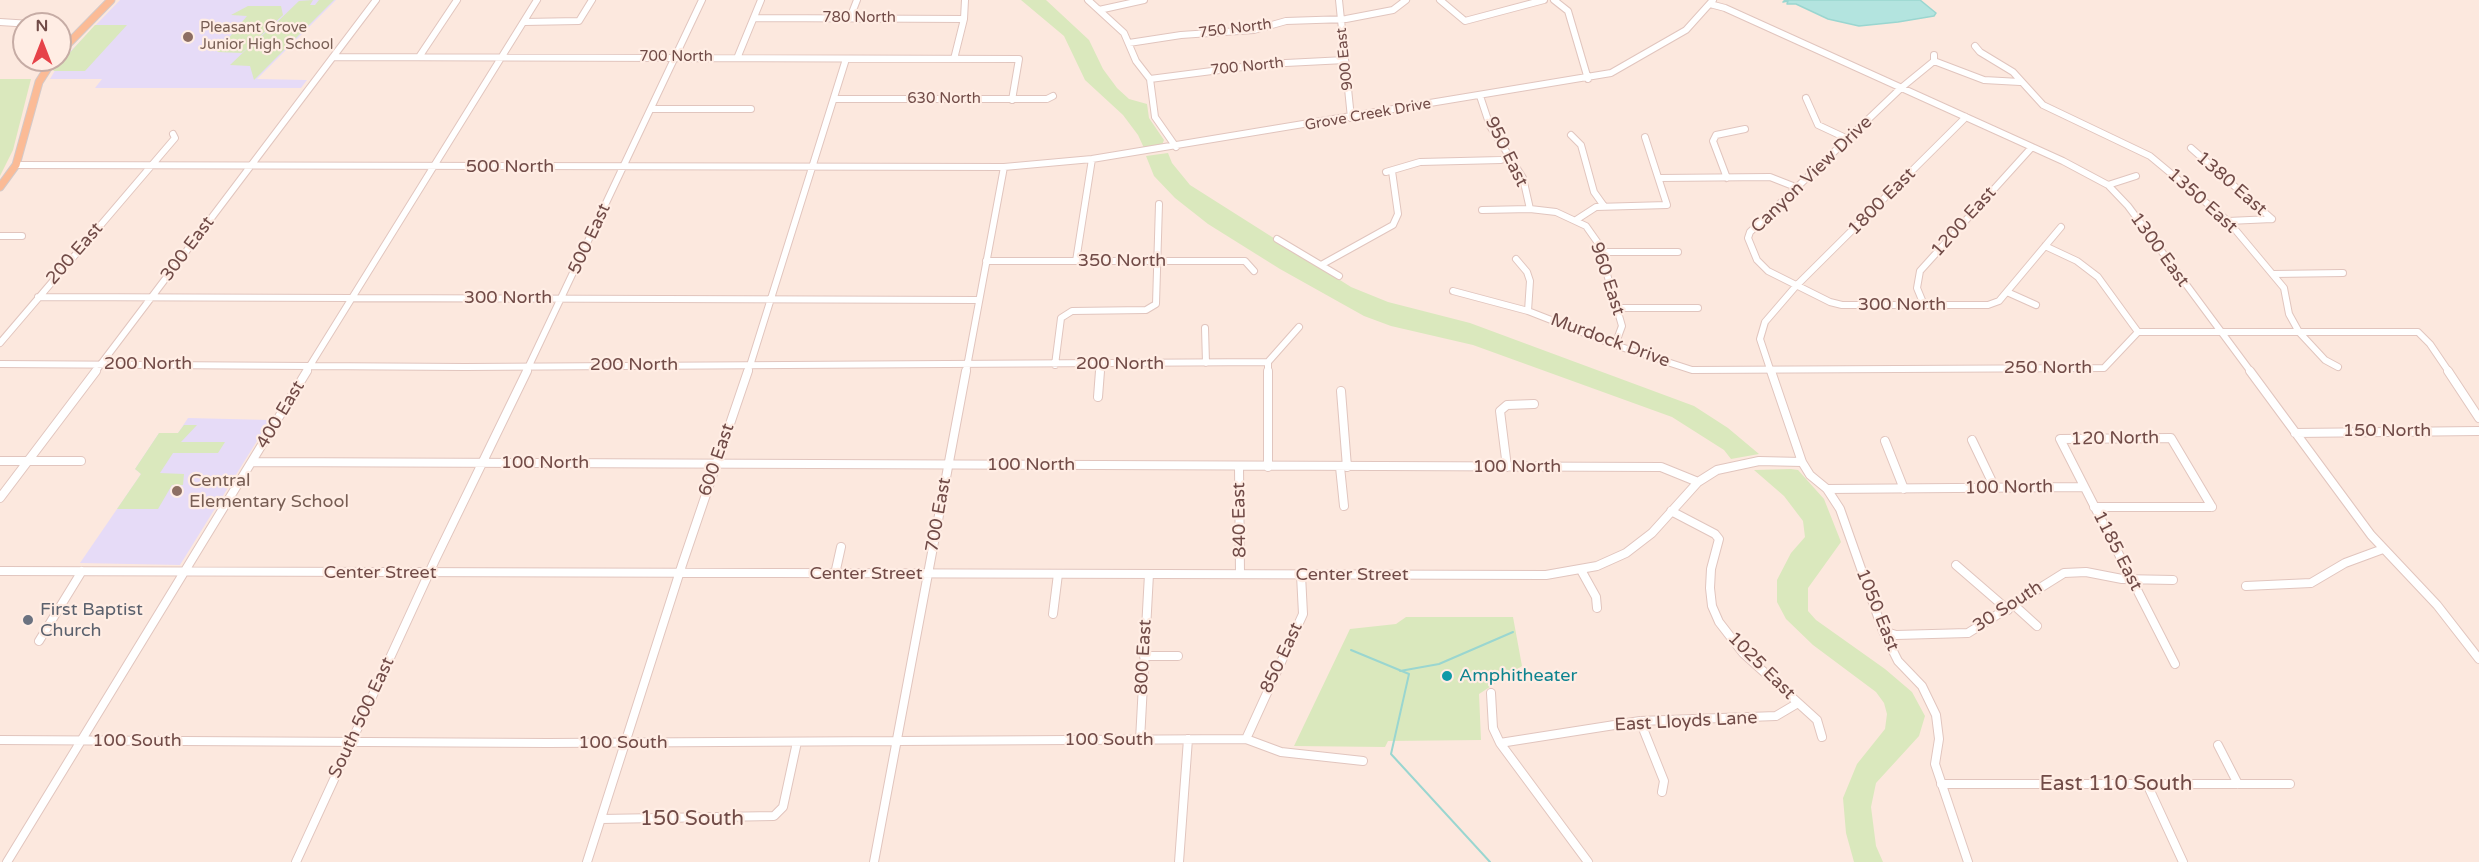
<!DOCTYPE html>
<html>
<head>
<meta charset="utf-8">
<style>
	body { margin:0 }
	#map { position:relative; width:2479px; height:862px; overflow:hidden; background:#fce8de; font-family:"Varela Round",sans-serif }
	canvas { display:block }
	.north { position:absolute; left:12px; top:12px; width:60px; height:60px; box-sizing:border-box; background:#ffede4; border:2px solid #c6aca5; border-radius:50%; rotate:0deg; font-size:16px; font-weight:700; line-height:24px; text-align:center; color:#714b47 }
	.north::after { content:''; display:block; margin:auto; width:21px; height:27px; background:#e64349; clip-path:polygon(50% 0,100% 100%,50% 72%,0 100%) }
</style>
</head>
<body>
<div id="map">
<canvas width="2479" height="862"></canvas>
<div class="north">N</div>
</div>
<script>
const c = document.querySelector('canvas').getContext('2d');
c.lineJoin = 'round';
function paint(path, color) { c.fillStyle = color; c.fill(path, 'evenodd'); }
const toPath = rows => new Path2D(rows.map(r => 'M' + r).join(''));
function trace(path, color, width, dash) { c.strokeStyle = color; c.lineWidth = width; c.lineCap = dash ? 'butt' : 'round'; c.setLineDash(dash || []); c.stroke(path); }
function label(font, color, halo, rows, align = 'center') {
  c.font = font + ' "Varela Round",sans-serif'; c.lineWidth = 4.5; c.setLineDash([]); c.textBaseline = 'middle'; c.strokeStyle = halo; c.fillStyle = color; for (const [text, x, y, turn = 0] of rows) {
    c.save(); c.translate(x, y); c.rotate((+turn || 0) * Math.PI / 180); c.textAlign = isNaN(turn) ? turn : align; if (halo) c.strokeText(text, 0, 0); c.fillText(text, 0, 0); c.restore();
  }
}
paint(toPath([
	[120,0,336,0,257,79,307,80,301,88,95,88,102,79,50,79,60,62],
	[188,418,270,420,180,565,80,563,141,474,135,469,159,433,178,433]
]), '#e6dbf7');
paint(toPath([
	[313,0,310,5,315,5,319,0,334,0,254,80,250,66,230,65,250,46,262,46,253,44,267,31,279,30,270,29,299,1],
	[1021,0,1046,0,1089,40,1103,69,1117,88,1129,99,1147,104,1149,118,1164,140,1162,145,1144,148,1138,135,1123,115,1085,80,1064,36],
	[248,6,281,6,283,15,242,53,217,52,247,16,231,15],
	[95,25,127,25,85,71,53,71],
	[0,79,31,79,13,150,0,176],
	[1168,153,1172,163,1190,185,1351,287,1388,302,1470,323,1694,406,1728,428,1759,454,1731,459,1724,450,1672,417,1473,345,1391,326,1364,316,1280,269,1208,224,1175,198,1154,176,1146,156],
	[184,425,197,425,181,442,225,442,218,453,173,453,160,473,184,474,183,485,172,485,158,509,117,509,141,474,135,469,159,433,178,433],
	[1791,469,1798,470,1824,499,1841,542,1808,588,1808,611,1816,620,1885,669,1912,692,1925,716,1919,736,1876,783,1871,807,1876,846,1883,862,1854,862,1846,833,1843,798,1857,764,1885,729,1887,714,1884,703,1876,692,1813,645,1786,619,1777,602,1777,580,1791,553,1805,537,1803,521,1784,496,1754,470],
	[1406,617,1513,617,1522,666,1479,694,1481,740,1388,741,1385,747,1294,746,1350,629,1396,624]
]), '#dae8bd');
const water = toPath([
	[1785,0,1920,0,1936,13,1934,16,1898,22,1859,26,1828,19,1796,4,1787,4,1788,1,1783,2,1785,0]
]);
paint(water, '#b3e4df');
trace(water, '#9ad6d0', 1.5);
trace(toPath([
	[1351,650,1409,674,1391,754,1490,862],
	[1400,671,1439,664,1513,632]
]), '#9ad6d0', 2);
const minorFar1 = toPath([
	[1088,0,1124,33,1136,61,1150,79,1155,117,1176,147],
	[1339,0,1351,118],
	[1440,0,1465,21,1544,0],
	[1554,0,1568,11,1588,79],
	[1710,4,1725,8,2063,161,2108,185,2128,206,2251,372],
	[1099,10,1144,0],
	[754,18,964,19],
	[850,18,857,0],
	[0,22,31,24],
	[524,22,579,21,592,0],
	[1129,43,1181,35,1254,30,1286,21,1346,19,1393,10,1406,0],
	[1975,46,1980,52,2013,72,2043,105,2150,156,2228,221,2284,288,2289,314,2299,332,2325,360,2338,367],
	[1934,55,1934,61,1901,88,1750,232,1748,238,1757,260,1768,271,1830,302,1842,305,1988,305,1999,301,2061,227],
	[738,56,761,0],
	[333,57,1019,59,1012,100],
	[419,57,457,0],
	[954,59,964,19,965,0],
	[1934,61,1984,80,2020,82],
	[1150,79,1266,64,1345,60],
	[1480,96,1490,126,1523,178,1530,209],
	[1806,98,1818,125,1848,139],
	[834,99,1047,99,1053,96],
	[652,109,751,109],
	[1571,135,1581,145,1594,192,1604,206],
	[2191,148,2272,219],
	[16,165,1004,167,1092,159,1611,73,1686,30,1713,0],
	[1386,172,1420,162,1501,160,1511,157],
	[1659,178,1770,177,1798,188],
	[1727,178,1713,141,1716,135,1745,129],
	[2108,185,2136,176],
	[1482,210,1530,209,1556,212,1586,226,1598,243,1622,326,1615,345],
	[1576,220,1596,207,1667,205,1645,137],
	[2228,221,2272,219],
	[0,236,22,236],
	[1277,239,1339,276],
	[2045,246,2077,261,2098,277,2138,332],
	[1601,252,1678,252],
	[1516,259,1527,272,1530,281,1528,311],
	[986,261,1245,261,1254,271],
	[1076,261,1092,159],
	[1321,265,1393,225,1398,214,1392,171],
	[2273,274,2343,273],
	[1453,291,1528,311,1615,345,1692,370,2104,368,2138,332,2418,332,2430,344,2449,372],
	[2007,292,2036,305],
	[38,297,978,300],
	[1924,305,1917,288,1920,271,2032,147],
	[1617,308,1698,308],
	[1205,328,1206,363],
	[0,343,175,138,173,134],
	[0,364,465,367,1268,362],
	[1055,365,1061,318,1072,311,1146,310,1156,304,1159,204],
	[95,372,376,0],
	[306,372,537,0],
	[526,372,702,0],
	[748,372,846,59],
	[966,372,1004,167],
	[1100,372,1101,364],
	[1268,372,1268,362,1299,327],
	[1771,372,1760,339,1765,322,1796,286,1966,117]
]);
const minor = toPath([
	[1268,371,1268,467],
	[1771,371,1802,462,1810,475,1827,489,1840,509,1883,631,1898,661,1922,686,1936,715,1939,739,1935,764,1968,862],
	[2250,371,2371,535,2437,605,2479,659],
	[2448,371,2479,418],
	[1341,391,1347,467],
	[1098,397,1100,371],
	[2295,433,2479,431],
	[1972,440,1995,488],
	[1885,441,1904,489],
	[0,461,81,461],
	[252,462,1661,467,1698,482],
	[1239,466,1240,574],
	[1340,467,1344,506],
	[1507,467,1500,411,1507,405,1534,404],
	[1827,489,2083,487],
	[0,498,96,371],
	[2094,507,2212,507],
	[1671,511,1715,534,1719,539,1711,569,1710,588,1712,606,1719,622,1743,653,1817,720,1822,737],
	[1956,565,2008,610],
	[1581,570,1596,597,1597,608],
	[0,571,1546,575,1597,566,1626,553,1652,533,1698,482,1717,470,1759,461,1802,462],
	[835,574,841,547],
	[2246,586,2311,583,2345,563,2383,549],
	[2015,606,2037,626],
	[1053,614,1058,574],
	[1883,631,1896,635,1968,633,2064,573,2086,572,2122,579,2173,580],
	[39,641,82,571],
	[1144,656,1178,656],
	[2175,664,2060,439,2171,438,2212,507],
	[1491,693,1493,728,1500,743,1588,862],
	[1640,721,1664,781,1662,792],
	[1246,739,1303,614,1301,575],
	[0,740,548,743,1246,739,1281,752,1363,761],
	[1140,740,1149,574],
	[1500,743,1640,721,1776,716,1798,703],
	[2218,745,2238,784],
	[1941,784,2290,784],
	[2147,784,2183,862],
	[601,819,774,816,783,807,797,742],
	[7,862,307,371],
	[296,862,435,560,527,371],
	[587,862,682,565,748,371],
	[874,862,966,371],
	[1179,862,1188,739]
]);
const major = toPath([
	[60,52,111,0],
	[0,187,16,165,39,82,53,60]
]);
trace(minorFar1, '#e1c5be', 8);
trace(minor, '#e1c5be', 10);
trace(major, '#d4c9c8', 9);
trace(minorFar1, '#fff', 6);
trace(minor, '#fff', 8);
trace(major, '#fbbb96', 7);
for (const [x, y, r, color] of [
	[188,37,6,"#8d6e63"],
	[177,491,6,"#8d6e63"],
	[28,620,6,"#6b7280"],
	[1447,676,6,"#0f9aa8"]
]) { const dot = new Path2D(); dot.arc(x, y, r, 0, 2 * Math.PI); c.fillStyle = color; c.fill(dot); trace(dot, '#ffede4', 2); }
label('15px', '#714b47', '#ffede4', [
	["780 North",859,18],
	["750 North",1235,29,-7],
	["700 North",676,57],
	["900 East",1345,59,-96],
	["700 North",1247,67,-6],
	["630 North",944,99],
	["Grove Creek Drive",1368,115,-10]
]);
label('15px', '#785e54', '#ffede4', [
	["Pleasant Grove",200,28],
	["Junior High School",200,45]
], 'left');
label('18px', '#714b47', '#ffede4', [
	["950 East",1506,152,64],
	["500 North",510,167],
	["Canyon View Drive",1812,175,-44],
	["1380 East",2231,184,41],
	["1350 East",2202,201,42],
	["1800 East",1882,202,-45],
	["1200 East",1964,222,-48],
	["500 East",590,239,-65],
	["300 East",188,249,-53],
	["1300 East",2159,250,54],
	["200 East",75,254,-49],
	["350 North",1122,261],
	["960 East",1607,279,72],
	["300 North",508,298],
	["300 North",1902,305],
	["Murdock Drive",1610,341,20],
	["200 North",148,364],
	["200 North",1120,364],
	["200 North",634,365],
	["250 North",2048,368],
	["400 East",281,415,-59],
	["150 North",2387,431],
	["120 North",2115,439,-1],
	["600 East",717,460,-71],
	["100 North",545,463],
	["100 North",1031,465],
	["100 North",1517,467],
	["100 North",2009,488,-1],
	["700 East",939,515,-80],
	["840 East",1240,520,-91],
	["1185 East",2117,551,63],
	["Center Street",380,573],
	["Center Street",866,574],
	["Center Street",1352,575],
	["30 South",2008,607,-33],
	["1050 East",1877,610,68],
	["800 East",1144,657,-87],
	["850 East",1282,658,-65],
	["1025 East",1761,666,45],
	["South 500 East",362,718,-65],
	["East Lloyds Lane",1686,722,-3],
	["100 South",1109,740],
	["100 South",137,741],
	["100 South",623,743]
]);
label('18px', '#785e54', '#ffede4', [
	["Central",189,481],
	["Elementary School",189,502]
], 'left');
label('18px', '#5b616d', '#ffede4', [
	["First Baptist",40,610],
	["Church",40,631]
], 'left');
label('18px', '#0d838f', '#ffede4', [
	["Amphitheater",1459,676]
], 'left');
label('21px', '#714b47', '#ffede4', [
	["East 110 South",2116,784],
	["150 South",692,819]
]);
</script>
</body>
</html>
